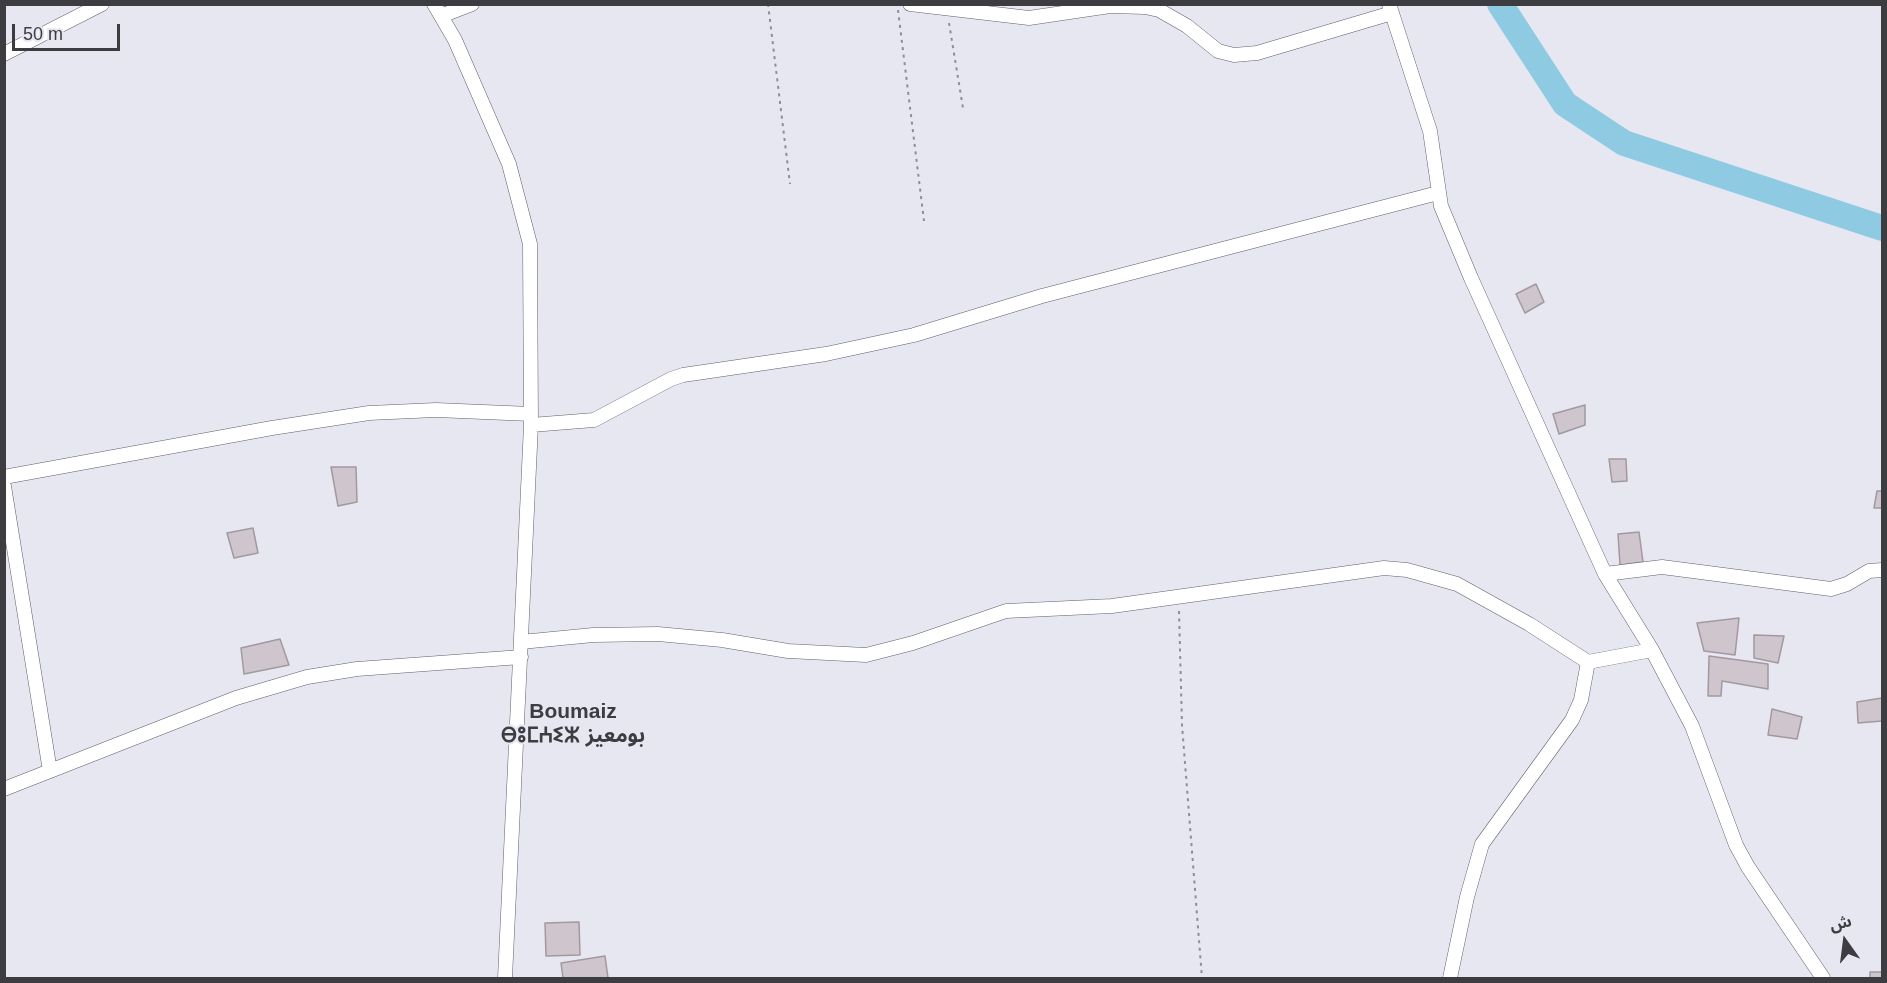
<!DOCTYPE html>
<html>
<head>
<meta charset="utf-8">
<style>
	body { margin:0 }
	#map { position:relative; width:1887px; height:983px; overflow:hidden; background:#e7e7f2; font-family:Helvetica,"Noto Sans Arabic",sans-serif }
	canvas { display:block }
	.frame { position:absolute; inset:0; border:6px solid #3d3c41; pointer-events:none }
	.north { position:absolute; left:1815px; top:911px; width:60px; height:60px; -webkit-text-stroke:4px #e7e7f2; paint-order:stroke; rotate:346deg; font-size:16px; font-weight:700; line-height:24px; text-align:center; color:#3d3c41 }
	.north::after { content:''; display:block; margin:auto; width:21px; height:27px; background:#3d3c41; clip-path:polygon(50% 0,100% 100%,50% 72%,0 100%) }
	.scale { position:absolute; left:12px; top:24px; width:108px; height:27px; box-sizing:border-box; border:3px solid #3d3c41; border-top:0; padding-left:8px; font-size:18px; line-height:21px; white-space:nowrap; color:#3d3c41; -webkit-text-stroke:4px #e7e7f2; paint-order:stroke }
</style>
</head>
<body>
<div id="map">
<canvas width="1887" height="983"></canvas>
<div class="frame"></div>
<div class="north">ش</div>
<div class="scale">50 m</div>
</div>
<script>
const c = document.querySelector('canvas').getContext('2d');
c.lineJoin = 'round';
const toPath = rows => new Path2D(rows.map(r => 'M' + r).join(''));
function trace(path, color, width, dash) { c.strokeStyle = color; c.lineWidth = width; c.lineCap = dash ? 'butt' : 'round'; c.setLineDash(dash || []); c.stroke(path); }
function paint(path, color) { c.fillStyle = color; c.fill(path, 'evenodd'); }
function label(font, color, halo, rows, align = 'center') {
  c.font = font + ' Helvetica,"Noto Sans Arabic","Noto Sans Tifinagh",sans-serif'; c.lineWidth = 4.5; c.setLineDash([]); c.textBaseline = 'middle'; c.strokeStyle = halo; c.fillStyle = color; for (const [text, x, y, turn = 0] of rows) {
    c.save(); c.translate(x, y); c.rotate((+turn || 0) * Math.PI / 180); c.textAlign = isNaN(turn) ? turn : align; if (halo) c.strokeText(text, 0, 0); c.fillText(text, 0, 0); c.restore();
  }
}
trace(toPath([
	[1500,4,1565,104,1624,143,1882,228]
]), '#8ecbe2', 26);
const building = toPath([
	[1536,284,1544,302,1525,313,1516,294,1536,284],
	[1585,405,1585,425,1559,434,1553,414,1585,405],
	[1609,459,1626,459,1627,481,1612,482,1609,459],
	[331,467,356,467,357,502,338,506,331,467],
	[1877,491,1882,491,1882,508,1874,508,1877,491],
	[253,528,258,553,234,558,227,533,253,528],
	[1639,532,1643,562,1620,565,1618,534,1639,532],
	[1739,618,1735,655,1704,651,1697,623,1739,618],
	[1754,635,1784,636,1778,663,1754,658,1754,635],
	[280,639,289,665,244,674,241,648,280,639],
	[1709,656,1768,664,1768,689,1722,681,1721,696,1708,696,1709,656],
	[1882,698,1882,721,1858,723,1857,702,1882,698],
	[1772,709,1802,717,1797,739,1768,735,1772,709],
	[579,922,580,955,546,956,545,923,579,922],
	[605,956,608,978,563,978,561,963,605,956],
	[1870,972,1882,972,1882,978,1870,978,1870,972]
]);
paint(building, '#cfc5cd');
trace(building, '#a299a0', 1.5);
const minor = toPath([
	[434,4,455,40,509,164,530,244,531,425,505,978],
	[910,4,1029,18,1110,6,1145,7,1159,10,1187,26,1218,51,1234,55,1257,53,1392,13],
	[1389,4,1430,131,1441,206,1471,278,1605,574,1652,650,1692,726,1736,845,1748,867,1823,978],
	[441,16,472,4],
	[4,54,102,4],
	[531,425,594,420,671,379,683,375,826,354,914,335,1042,296,1438,193],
	[4,477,272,428,369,413,436,410,531,414],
	[4,486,50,771],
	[1605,574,1662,567,1831,589,1847,584,1869,571,1882,570],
	[521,642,593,635,658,634,722,640,788,651,866,655,913,643,1006,611,1112,606,1384,568,1407,570,1457,584,1529,624,1588,662,1652,650],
	[4,789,236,698,307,677,357,669,521,657],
	[1450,978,1467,897,1482,844,1572,720,1581,700,1588,662]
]);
trace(minor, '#605f69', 15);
trace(toPath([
	[768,4,790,184],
	[898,10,924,221],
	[949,23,963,108],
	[1179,611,1182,725,1202,978]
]), '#8d8d95', 2, [3, 4.5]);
trace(minor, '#fff', 14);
label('bold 21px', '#3d3c41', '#e7e7f2', [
	["Boumaiz",573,712],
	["ⴱⵓⵎⵄⵉⵣ بومعيز",573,736]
]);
</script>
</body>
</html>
